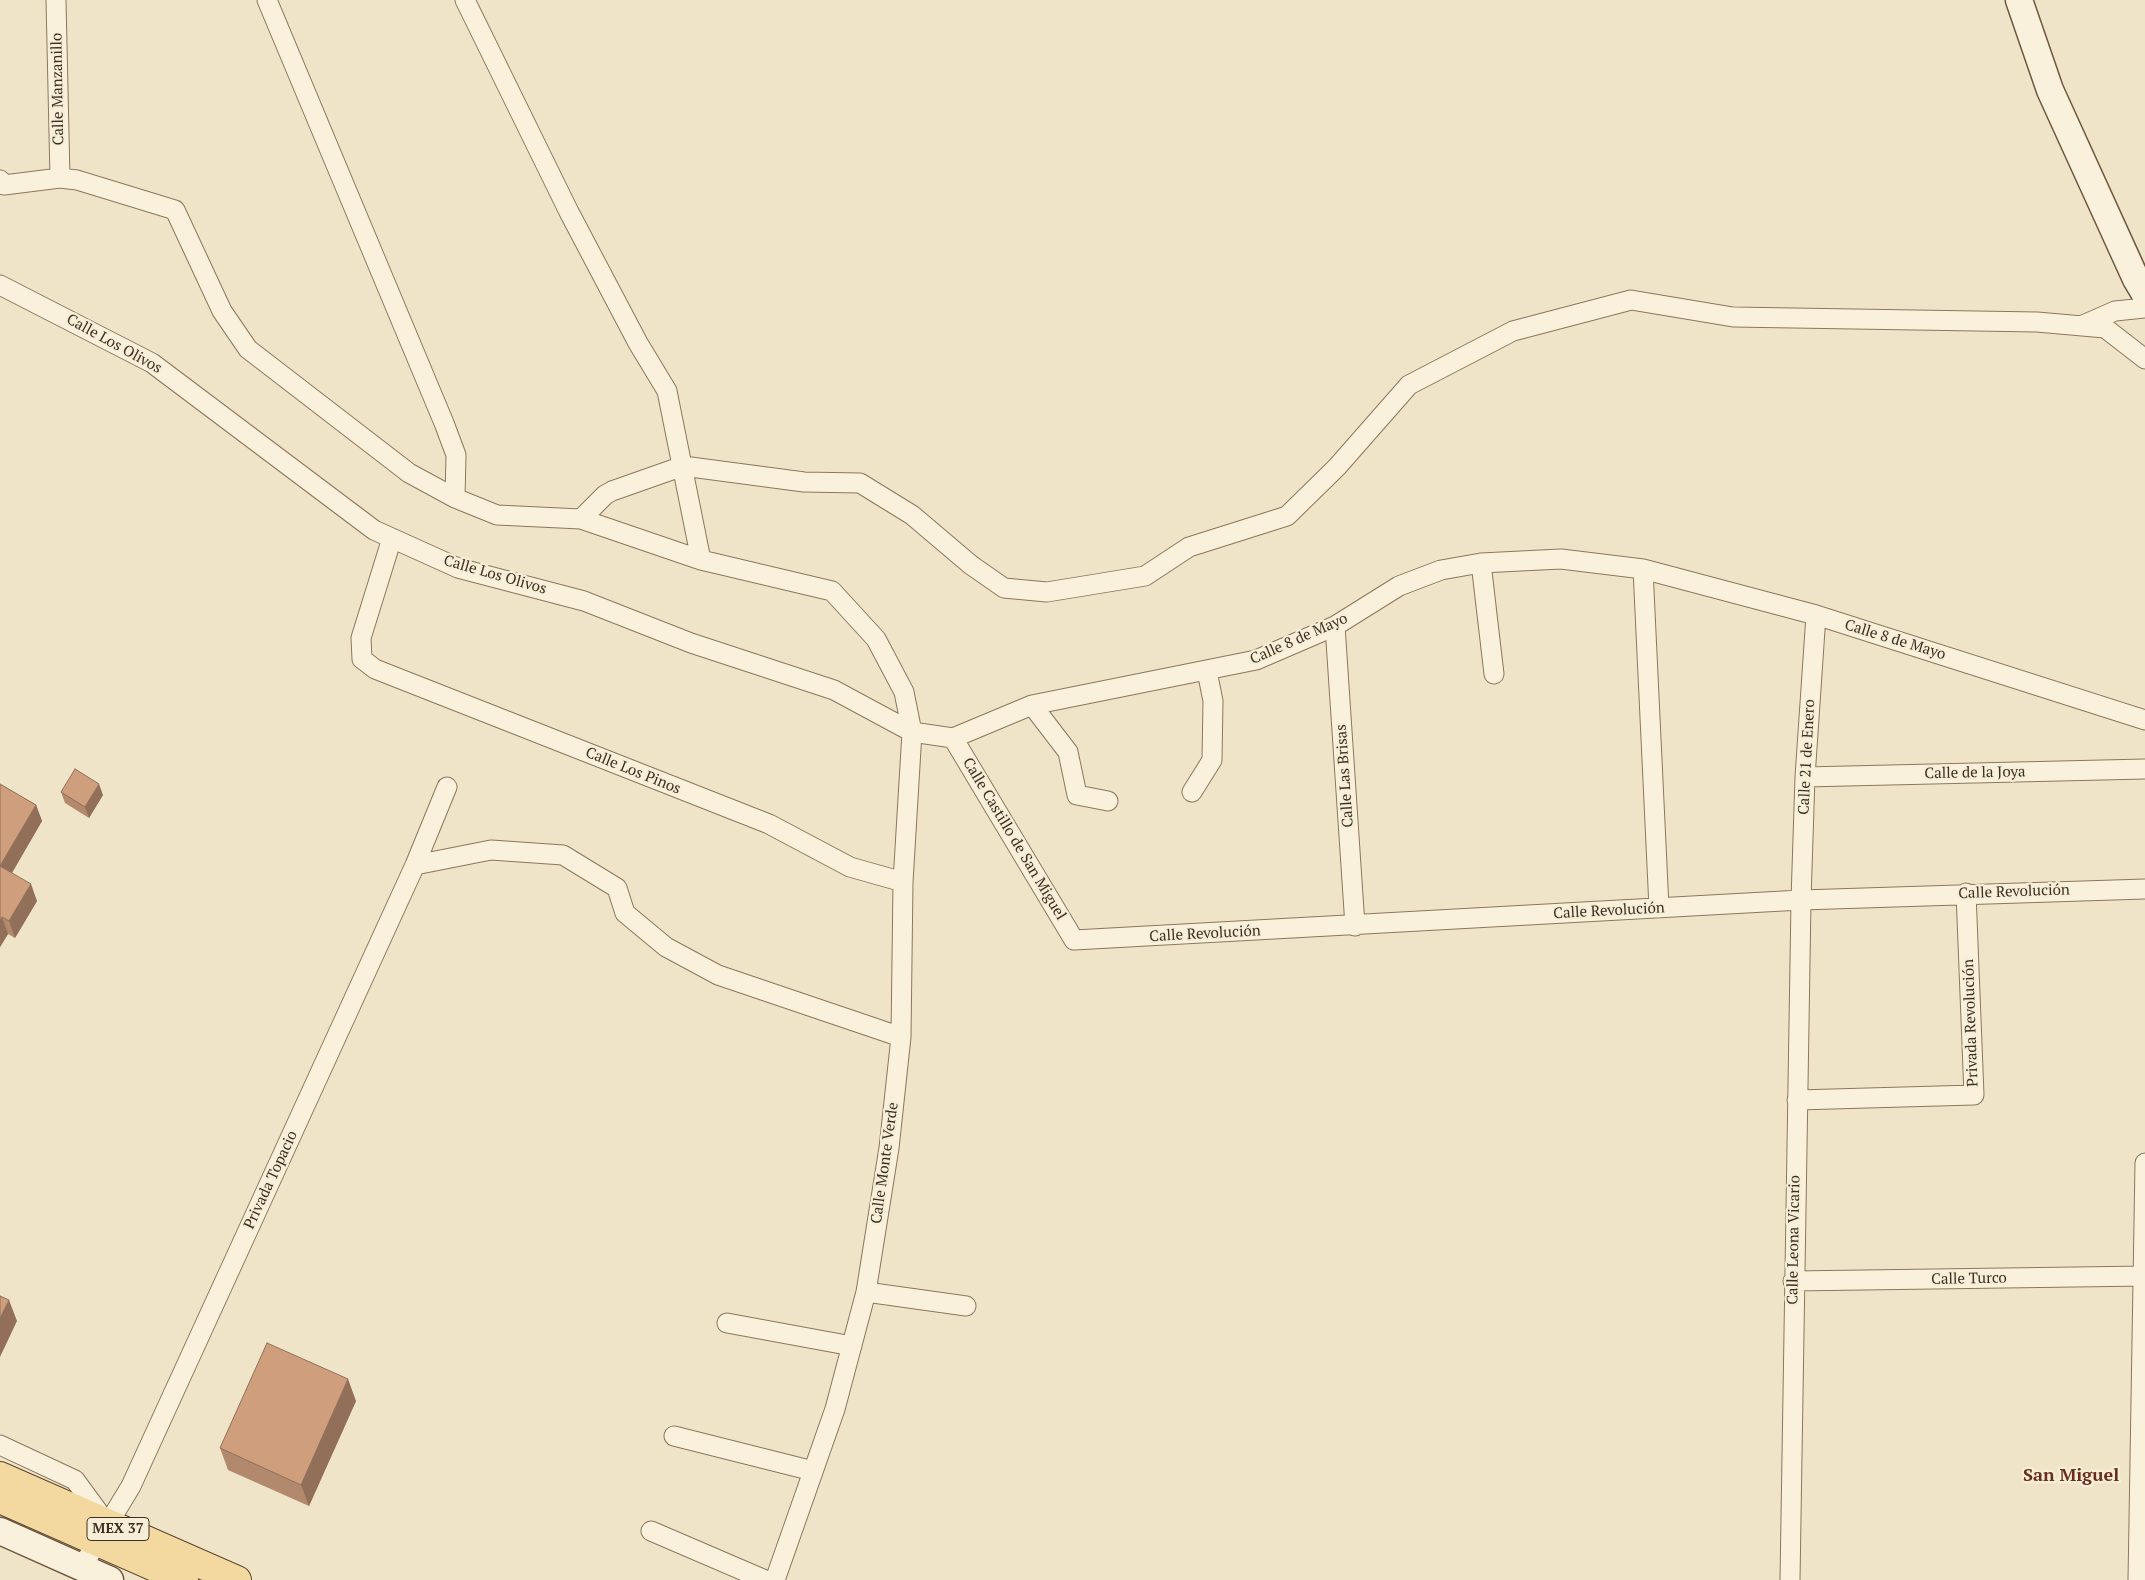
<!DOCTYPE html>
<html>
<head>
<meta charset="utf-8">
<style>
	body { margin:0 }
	canvas { display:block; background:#f0e4c8 }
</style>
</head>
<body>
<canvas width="2145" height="1580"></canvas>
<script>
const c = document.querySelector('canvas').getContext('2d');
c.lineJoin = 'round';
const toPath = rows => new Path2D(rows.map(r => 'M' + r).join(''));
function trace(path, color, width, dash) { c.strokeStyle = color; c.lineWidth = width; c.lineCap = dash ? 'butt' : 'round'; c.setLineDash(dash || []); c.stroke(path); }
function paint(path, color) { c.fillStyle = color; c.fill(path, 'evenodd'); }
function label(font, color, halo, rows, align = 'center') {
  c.font = font + ' "PT Serif",serif'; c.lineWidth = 4.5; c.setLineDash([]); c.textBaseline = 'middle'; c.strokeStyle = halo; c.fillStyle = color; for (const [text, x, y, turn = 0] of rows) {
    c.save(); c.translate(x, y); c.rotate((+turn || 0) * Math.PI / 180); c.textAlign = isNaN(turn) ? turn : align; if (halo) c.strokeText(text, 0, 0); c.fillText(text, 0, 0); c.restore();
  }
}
const street = toPath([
	[56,0,60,178],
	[267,0,444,423,456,455,455,498],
	[465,0,569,212,638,343,667,391,701,560],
	[0,180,4,185,60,178,77,180,175,210,222,311,248,349,409,473,455,498,497,515,581,519,701,560,832,591,876,639,904,692,912,732,903,882,901,1037,889,1148,866,1292,835,1409,775,1580],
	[0,285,152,363,374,530,458,568,584,601,691,643,834,690,912,732,953,738],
	[2083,325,2115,311,2145,308],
	[581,519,605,495,612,491,683,466,804,482,860,483,912,515,971,565,1004,588,1047,592,1145,576,1189,547,1287,516,1337,467,1409,385,1513,331,1631,300,1733,317,2037,322,2105,328,2145,359],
	[392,538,361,638,362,659,375,669,769,824,850,867,903,882],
	[1481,563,1494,674],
	[1643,569,1659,908],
	[1335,626,1355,926],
	[1032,705,1068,752,1077,795,1108,801],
	[953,738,1074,940,1801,900,2145,889],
	[953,738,1032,705,1256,660,1335,626,1399,586,1441,570,1481,563,1561,559,1643,569,1816,615,2145,720],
	[1805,777,2145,769],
	[1192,792,1212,760,1213,701,1207,671],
	[415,865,491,850,563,855,617,888,625,913,666,947,718,975,901,1037],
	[1797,1100,1974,1095,1966,893],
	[1793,1281,2145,1276],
	[866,1292,966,1306],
	[727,1323,852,1346],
	[674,1436,813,1471],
	[0,1445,75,1480,105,1521],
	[651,1531,765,1580],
	[82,1567,131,1486,415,865,447,787],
	[1790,1580,1801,900,1805,777,1816,615],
	[2138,1580,2145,1163]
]);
const secondary = toPath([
	[2019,0,2050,90,2136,279,2145,294],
	[0,1531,110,1580]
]);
const primary = toPath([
	[0,1476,237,1580],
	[0,1499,184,1580]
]);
trace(street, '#8d765c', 21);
trace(secondary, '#6f573f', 29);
trace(primary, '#5b4430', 30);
trace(street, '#faf1dc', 19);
trace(secondary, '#faf1dc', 26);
trace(primary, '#f3d9a0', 28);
paint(toPath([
	[0,784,36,805,42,821,12,873,37,901,15,938,8,934,0,947],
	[61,792,103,795,89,818,65,803],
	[356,1401,309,1506,228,1470,220,1448]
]), '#b2896c');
paint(toPath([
	[99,784,103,795,89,818,85,807],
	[36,805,42,821,6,883,0,866],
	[31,884,37,901,15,938,9,921],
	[2,917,8,934,0,947,0,921],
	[9,1300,17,1321,0,1357,0,1318],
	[348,1379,356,1401,309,1506,301,1485]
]), '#916f58');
const building = toPath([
	[75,769,99,784,85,807,61,792,75,769],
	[0,784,36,805,0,866,0,784],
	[0,866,31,884,9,921,2,917,0,921,0,866],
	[0,1296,9,1300,0,1318,0,1296],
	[267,1343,348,1379,301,1485,220,1448,267,1343]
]);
paint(building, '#cf9f7d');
trace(building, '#916f58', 1);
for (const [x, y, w] of [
	[118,1529,62]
]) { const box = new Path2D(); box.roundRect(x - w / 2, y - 11.5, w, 23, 4); c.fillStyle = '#f7eed8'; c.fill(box); trace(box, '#3d2e20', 1); }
label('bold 14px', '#3d2e20', null, [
	["MEX 37",118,1529]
]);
label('15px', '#3d2e20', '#f7eed8', [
	["Calle Manzanillo",58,89,-91],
	["Calle Los Olivos",114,344,29],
	["Calle Los Olivos",495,575,16],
	["Calle 8 de Mayo",1299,639,-24],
	["Calle 8 de Mayo",1895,640,17],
	["Calle 21 de Enero",1807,757,-87],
	["Calle Los Pinos",633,771,22],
	["Calle de la Joya",1975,773,-1],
	["Calle Las Brisas",1345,776,-94],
	["Calle Castillo de San Miguel",1014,839,59],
	["Calle Revolución",2014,892,-2],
	["Calle Revolución",1609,911,-3],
	["Calle Revolución",1205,934,-3],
	["Privada Revolución",1971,1023,-92],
	["Calle Monte Verde",885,1163,-82],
	["Privada Topacio",271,1180,-65],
	["Calle Leona Vicario",1794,1240,-89],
	["Calle Turco",1969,1279,-1]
]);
label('bold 18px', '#6b2e1e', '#f7eed8', [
	["San Miguel",2071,1476]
]);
</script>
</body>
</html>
